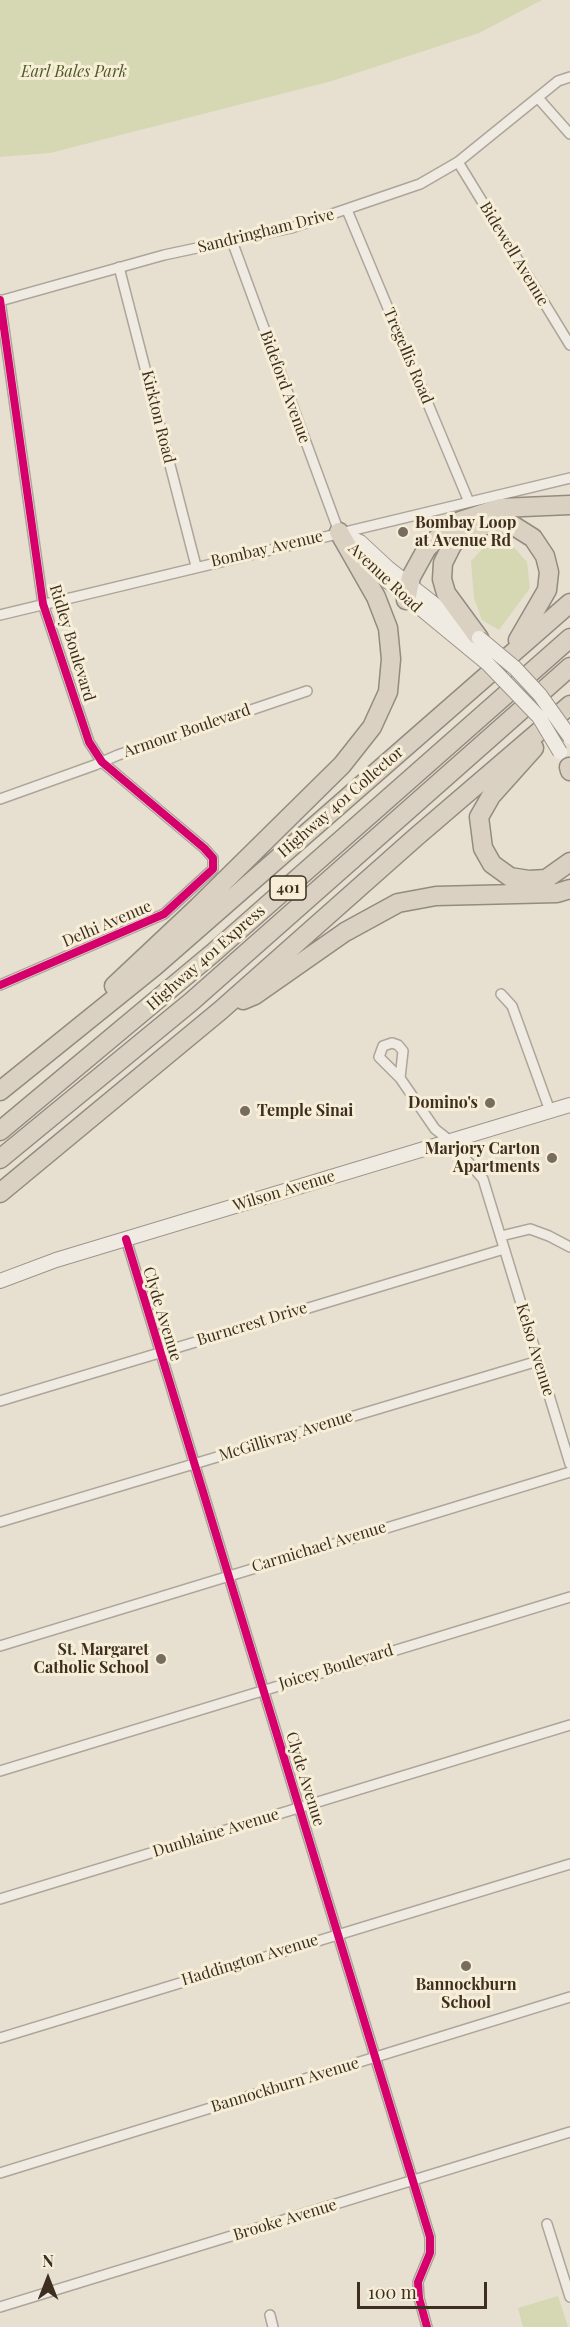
<!DOCTYPE html>
<html>
<head>
<meta charset="utf-8">
<style>
	body { margin:0 }
	#map { position:relative; width:570px; height:2327px; overflow:hidden; background:#e7e0d1; font-family:"Playfair Display",serif }
	canvas { display:block }
	.north { position:absolute; left:18px; top:2249px; width:60px; height:60px; -webkit-text-stroke:4px #f7eed8; paint-order:stroke; rotate:0deg; font-size:16px; font-weight:700; line-height:24px; text-align:center; color:#3d2e20 }
	.north::after { content:''; display:block; margin:auto; width:21px; height:27px; background:#3d2e20; clip-path:polygon(50% 0,100% 100%,50% 72%,0 100%) }
	.scale { position:absolute; left:357px; top:2282px; width:130px; height:27px; box-sizing:border-box; border:3px solid #3d2e20; border-top:0; padding-left:8px; font-size:18px; line-height:21px; white-space:nowrap; color:#3d2e20; -webkit-text-stroke:4px #f7eed8; paint-order:stroke }
</style>
</head>
<body>
<div id="map">
<canvas width="570" height="2327"></canvas>
<div class="north">N</div>
<div class="scale">100 m</div>
</div>
<script>
const c = document.querySelector('canvas').getContext('2d');
c.lineJoin = 'round';
function paint(path, color) { c.fillStyle = color; c.fill(path, 'evenodd'); }
const toPath = rows => new Path2D(rows.map(r => 'M' + r).join(''));
function trace(path, color, width, dash) { c.strokeStyle = color; c.lineWidth = width; c.lineCap = dash ? 'butt' : 'round'; c.setLineDash(dash || []); c.stroke(path); }
function label(font, color, halo, rows, align = 'center') {
  c.font = font + ' "Playfair Display",serif'; c.lineWidth = 6; c.setLineDash([]); c.textBaseline = 'middle'; c.strokeStyle = halo; c.fillStyle = color; for (const [text, x, y, turn = 0] of rows) {
    c.save(); c.translate(x, y); c.rotate((+turn || 0) * Math.PI / 180); c.textAlign = isNaN(turn) ? turn : align; if (halo) c.strokeText(text, 0, 0); c.fillText(text, 0, 0); c.restore();
  }
}
paint(toPath([
	[0,0,542,0,479,33,332,81,50,153,0,157],
	[512,545,527,562,530,588,499,630,482,620,474,598,471,561,483,548],
	[558,2296,568,2327,523,2327,518,2308]
]), '#d6d7b3');
const minor = toPath([
	[539,99,570,134],
	[458,162,570,345],
	[347,210,469,502],
	[232,241,339,532],
	[119,267,196,566],
	[0,301,164,255,291,228,420,184,458,162,558,81,570,77],
	[0,615,570,478],
	[0,799,95,765,118,755,307,691],
	[0,985,164,914,213,869,213,858,204,848,102,762,89,742,43,604,0,300],
	[501,994,512,1006,550,1111],
	[392,1043,398,1045,403,1051,400,1078,379,1057,383,1046,392,1043],
	[400,1078,435,1129,449,1140,483,1179,570,1464],
	[501,1236,530,1229,549,1236,570,1247],
	[126,1239,430,2237,430,2253,418,2282,419,2298,427,2327],
	[0,1401,504,1249],
	[0,1522,538,1361],
	[0,1646,570,1472],
	[0,1771,570,1597],
	[0,1899,570,1725],
	[0,2038,570,1864],
	[0,2173,570,1997],
	[547,2224,570,2297],
	[0,2307,570,2132],
	[270,2315,273,2327]
]);
const secondary = toPath([
	[339,532,360,542,388,568,470,632],
	[356,555,470,649],
	[0,1281,56,1260,570,1105]
]);
const motorway = toPath([
	[406,600,411,577,427,548,446,530,460,521,500,508,570,505],
	[479,638,446,593,442,579,443,563,452,545,462,534,474,528,495,523,514,526,533,538,545,556,549,572,547,590,518,640],
	[534,748,491,796,479,817,483,848,492,864,510,877,529,880,546,879,570,862],
	[569,767,570,771],
	[114,986,198,907,342,765,372,727,388,692,391,659,388,628,376,597,339,532],
	[243,1000,255,995,345,932,398,903,436,896,557,893,570,889],
	[0,1091,155,966,570,603],
	[0,1131,213,953,570,638],
	[0,1159,191,1002,570,667],
	[0,1193,221,1010,416,837,570,705]
]);
trace(minor, '#ada599', 12);
trace(secondary, '#9c958a', 16);
trace(motorway, '#928b80', 21);
trace(minor, '#efebe3', 9);
trace(secondary, '#efebe3', 14);
trace(motorway, '#dad1c2', 18);
const secondaryBridge = toPath([
	[479,638,515,668,540,695,570,737],
	[470,649,487,663,539,717,560,752]
]);
trace(secondaryBridge, '#9c958a', 16, []);
trace(secondaryBridge, '#efebe3', 14);
trace(toPath([
	[0,985,164,914,213,869,213,858,204,848,102,762,89,742,43,604,0,300],
	[126,1239,430,2237,430,2253,418,2282,419,2298,427,2327]
]), '#d6006c', 8);
for (const [x, y, r, color] of [
	[403,532,6,"#786c5e"],
	[490,1103,6,"#786c5e"],
	[245,1111,6,"#786c5e"],
	[552,1158,6,"#786c5e"],
	[161,1659,6,"#786c5e"],
	[466,1966,6,"#786c5e"]
]) { const dot = new Path2D(); dot.arc(x, y, r, 0, 2 * Math.PI); c.fillStyle = color; c.fill(dot); trace(dot, '#f7eed8', 2); }
for (const [x, y, w] of [
	[288,888,36]
]) { const box = new Path2D(); box.roundRect(x - w / 2, y - 12, w, 24, 4.5); c.fillStyle = '#f7eed8'; c.fill(box); trace(box, '#3d2e20', 1.5); }
label('bold 15px', '#3d2e20', null, [
	["401",288,888]
]);
label('italic 16px', '#4d5a26', '#f7eed8', [
	["Earl Bales Park",74,72]
]);
label('16px', '#3d2e20', '#f7eed8', [
	["Sandringham Drive",266,231,-14],
	["Bidewell Avenue",514,254,59],
	["Tregellis Road",408,356,67],
	["Bideford Avenue",285,387,70],
	["Kirkton Road",158,417,76],
	["Bombay Avenue",267,549,-13],
	["Avenue Road",385,578,43],
	["Ridley Boulevard",72,643,73],
	["Armour Boulevard",187,731,-19],
	["Highway 401 Collector",341,802,-41],
	["Delhi Avenue",107,924,-23],
	["Highway 401 Express",206,958,-41],
	["Wilson Avenue",284,1191,-17],
	["Clyde Avenue",162,1314,73],
	["Burncrest Drive",252,1324,-17],
	["Kelso Avenue",535,1350,73],
	["McGillivray Avenue",286,1436,-17],
	["Carmichael Avenue",319,1547,-17],
	["Joicey Boulevard",336,1667,-17],
	["Clyde Avenue",305,1779,73],
	["Dunblaine Avenue",216,1833,-17],
	["Haddington Avenue",250,1960,-17],
	["Bannockburn Avenue",285,2085,-17],
	["Brooke Avenue",285,2220,-17]
]);
label('bold 16px', '#3d2e20', '#f7eed8', [
	["Bombay Loop",415,523,"left"],
	["at Avenue Rd",415,541,"left"],
	["Domino's",478,1103],
	["Temple Sinai",257,1111,"left"],
	["Marjory Carton",540,1149],
	["Apartments",540,1167],
	["St. Margaret",149,1650],
	["Catholic School",149,1668],
	["Bannockburn",466,1985,"center"],
	["School",466,2003,"center"]
], 'right');
</script>
</body>
</html>
